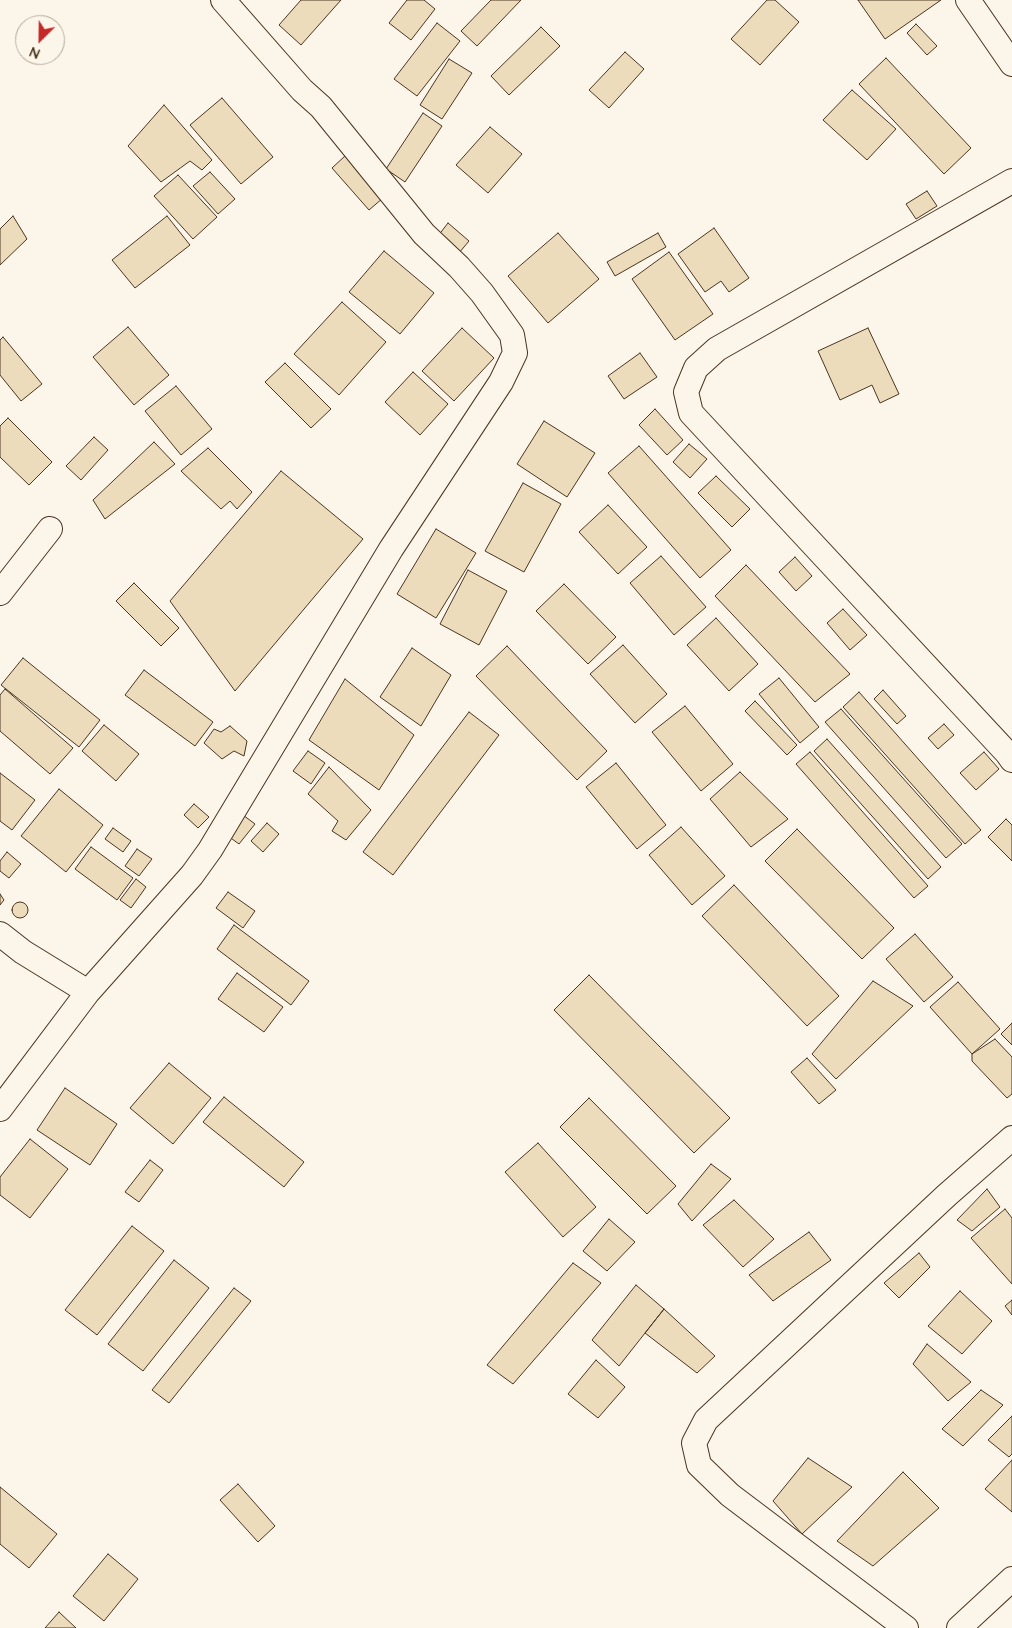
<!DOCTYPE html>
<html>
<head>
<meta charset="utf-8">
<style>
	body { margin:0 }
	#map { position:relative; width:1012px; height:1628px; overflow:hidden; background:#fbf6e9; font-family:Quicksand,sans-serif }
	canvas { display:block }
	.north { position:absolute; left:15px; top:15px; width:50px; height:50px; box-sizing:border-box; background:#fbf6e9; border:1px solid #b4a999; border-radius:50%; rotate:203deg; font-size:14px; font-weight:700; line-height:20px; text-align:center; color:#4a3520 }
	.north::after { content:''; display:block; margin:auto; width:18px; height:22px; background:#c62828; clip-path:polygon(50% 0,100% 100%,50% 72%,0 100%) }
</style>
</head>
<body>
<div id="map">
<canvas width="1012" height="1628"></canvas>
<div class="north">N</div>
</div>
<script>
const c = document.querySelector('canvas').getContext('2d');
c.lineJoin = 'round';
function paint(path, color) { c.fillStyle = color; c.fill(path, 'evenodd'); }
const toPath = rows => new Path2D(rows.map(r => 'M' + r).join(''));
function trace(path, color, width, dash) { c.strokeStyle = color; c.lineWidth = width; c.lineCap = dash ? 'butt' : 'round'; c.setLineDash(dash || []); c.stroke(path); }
const building = toPath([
	[301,0,341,0,301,45,279,25,301,0],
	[407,0,424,0,435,9,411,40,389,23,407,0],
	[491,0,521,0,477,46,461,31,491,0],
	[767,0,775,0,799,22,760,65,731,39,767,0],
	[858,0,941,0,885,39,858,0],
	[437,23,460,41,417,96,394,79,437,23],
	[916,24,937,46,927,55,907,33,916,24],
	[541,27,560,46,509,95,491,76,541,27],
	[625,52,644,69,609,108,589,90,625,52],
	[886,58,971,148,944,174,859,84,886,58],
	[449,59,472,73,442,119,420,105,449,59],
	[852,90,896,129,867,160,823,120,852,90],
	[222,98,273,157,241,184,190,125,222,98],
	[164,105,212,160,202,170,190,161,161,182,128,146,164,105],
	[423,113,442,126,405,182,386,169,423,113],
	[490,127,522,154,488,193,456,165,490,127],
	[345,156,383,198,369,210,332,168,345,156],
	[210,172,235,199,218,214,193,186,210,172],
	[178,175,217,217,193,239,154,196,178,175],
	[927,191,937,206,916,219,906,204,927,191],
	[13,216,27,239,0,265,0,229,13,216],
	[167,216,190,245,135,288,112,260,167,216],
	[448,223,469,241,459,253,438,236,448,223],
	[714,228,749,278,729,292,721,281,705,292,678,254,714,228],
	[558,233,599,279,548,323,508,276,558,233],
	[658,233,666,247,615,276,607,262,658,233],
	[384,251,434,293,400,334,349,292,384,251],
	[669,252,713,314,675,340,632,279,669,252],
	[342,302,386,342,339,395,294,354,342,302],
	[128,327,169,375,134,405,93,357,128,327],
	[462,328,494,358,454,401,422,371,462,328],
	[868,328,899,394,880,403,872,385,840,400,818,351,868,328],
	[3,337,42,384,21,401,0,375,0,340,3,337],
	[640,353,657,377,624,399,608,376,640,353],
	[285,363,331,409,311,428,265,382,285,363],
	[413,372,448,404,420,435,385,402,413,372],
	[176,386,212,429,181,455,145,411,176,386],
	[655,409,683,440,667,455,639,425,655,409],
	[8,418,52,462,29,485,0,457,0,426,8,418],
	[544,421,595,453,567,497,517,464,544,421],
	[94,437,108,450,81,480,66,466,94,437],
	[154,442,175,464,105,519,93,500,154,442],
	[689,444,707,459,690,478,673,462,689,444],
	[639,446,731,550,700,578,608,473,639,446],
	[208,448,252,492,237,509,230,501,221,509,181,471,208,448],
	[281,471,363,539,235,691,170,601,281,471],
	[716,476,750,509,732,527,698,493,716,476],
	[523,483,561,504,524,572,485,551,523,483],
	[608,505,647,547,618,574,579,532,608,505],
	[436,529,476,553,436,618,397,594,436,529],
	[661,556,706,607,674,635,630,583,661,556],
	[795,557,812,576,796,591,779,572,795,557],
	[746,565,850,674,815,702,715,596,746,565],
	[468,570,507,591,479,645,440,624,468,570],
	[134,583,179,628,161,646,116,601,134,583],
	[564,584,616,637,588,664,536,611,564,584],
	[843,609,867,635,850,650,827,623,843,609],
	[716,618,758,664,729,691,687,645,716,618],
	[623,645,667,694,635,723,590,674,623,645],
	[507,646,607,751,577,780,476,676,507,646],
	[412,648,451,675,421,726,380,697,412,648],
	[23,658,100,720,79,747,1,685,23,658],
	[144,670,213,722,195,746,125,695,144,670],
	[779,678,819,727,800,743,759,694,779,678],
	[345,679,414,735,379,790,309,740,345,679],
	[5,689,73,748,50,774,0,731,0,695,5,689],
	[883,690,906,716,897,724,874,699,883,690],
	[859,692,981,830,965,844,843,707,859,692],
	[755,701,797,745,787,755,745,711,755,701],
	[685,706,733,764,701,791,652,732,685,706],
	[841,709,962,844,946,858,825,722,841,709],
	[469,712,499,735,393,875,363,852,469,712],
	[944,724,954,735,938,749,928,738,944,724],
	[104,725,139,754,116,781,82,751,104,725],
	[230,726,247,741,244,756,234,751,222,759,204,743,214,729,221,732,230,726],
	[827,739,941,867,928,879,814,751,827,739],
	[308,751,325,763,311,784,293,771,308,751],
	[810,752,928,886,914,898,796,764,810,752],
	[984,752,999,769,976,790,960,773,984,752],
	[616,763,666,825,637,849,586,787,616,763],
	[329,767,371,810,346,840,332,831,338,821,308,794,329,767],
	[740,772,788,819,751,847,710,799,740,772],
	[0,773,35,800,12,830,0,821,0,773],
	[59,789,103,825,66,872,21,836,59,789],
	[194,804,209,817,198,828,184,815,194,804],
	[243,815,255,824,239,844,228,836,243,815],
	[1006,819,1012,825,1012,861,988,837,1006,819],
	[267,823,279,834,263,852,251,841,267,823],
	[681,827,725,876,692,905,649,855,681,827],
	[113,828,131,841,123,852,105,839,113,828],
	[797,829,894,928,862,959,765,861,797,829],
	[91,847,133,878,117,900,75,869,91,847],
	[137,849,152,859,139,876,125,866,137,849],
	[7,852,21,864,9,878,0,871,0,861,7,852],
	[136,879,146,887,131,908,120,900,136,879],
	[734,885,839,996,807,1026,702,916,734,885],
	[228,892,255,911,243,928,216,908,228,892],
	[0,894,4,900,0,905,0,894],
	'12 910a8 8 0 1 1 16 0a8 8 0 1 1-16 0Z',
	[234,925,309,981,291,1005,217,949,234,925],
	[915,934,953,977,924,1002,886,959,915,934],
	[237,973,283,1007,264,1032,218,999,237,973],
	[589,975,730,1118,694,1153,554,1010,589,975],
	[873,981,913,1006,836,1079,812,1054,873,981],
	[958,982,1000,1029,972,1054,930,1007,958,982],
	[1012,1023,1012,1045,1001,1034,1012,1023],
	[995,1039,1012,1057,1012,1094,1007,1098,972,1061,972,1054,995,1039],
	[807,1058,836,1090,819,1104,791,1072,807,1058],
	[169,1063,211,1098,173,1144,130,1108,169,1063],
	[65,1088,117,1124,90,1165,37,1130,65,1088],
	[224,1097,304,1162,284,1187,203,1122,224,1097],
	[589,1098,676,1186,647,1214,560,1127,589,1098],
	[30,1139,68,1169,30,1218,0,1195,0,1177,30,1139],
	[538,1143,596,1207,563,1237,505,1172,538,1143],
	[150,1160,163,1170,139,1202,125,1192,150,1160],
	[711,1164,731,1179,692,1221,678,1204,711,1164],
	[987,1189,1000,1207,972,1231,957,1220,987,1189],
	[734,1200,774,1239,743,1267,703,1225,734,1200],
	[1005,1209,1012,1218,1012,1284,971,1238,1005,1209],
	[609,1219,635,1242,607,1271,583,1251,609,1219],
	[132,1226,164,1251,97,1335,65,1310,132,1226],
	[809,1232,831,1260,773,1301,749,1275,809,1232],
	[919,1253,930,1267,899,1298,884,1283,919,1253],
	[174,1260,209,1288,143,1371,108,1344,174,1260],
	[573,1263,601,1283,513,1384,487,1365,573,1263],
	[636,1285,664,1309,619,1366,592,1340,636,1285],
	[234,1288,251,1301,169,1403,152,1390,234,1288],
	[960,1291,992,1321,962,1354,928,1326,960,1291],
	[1012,1300,1012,1315,1005,1306,1012,1300],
	[664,1309,715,1356,697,1373,645,1333,664,1309],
	[927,1344,971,1382,948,1401,913,1364,927,1344],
	[596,1360,625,1387,598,1418,568,1394,596,1360],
	[981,1390,1003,1405,963,1446,942,1429,981,1390],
	[1012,1416,1012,1454,1009,1457,988,1440,1012,1416],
	[808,1458,852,1487,802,1534,773,1501,808,1458],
	[1012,1460,1012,1512,985,1489,1012,1460],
	[903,1472,939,1508,873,1566,837,1541,903,1472],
	[238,1484,275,1526,258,1542,220,1500,238,1484],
	[0,1487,57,1534,29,1568,0,1544,0,1487],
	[108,1554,138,1579,104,1621,73,1596,108,1554],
	[59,1612,76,1628,45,1628,59,1612]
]);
paint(building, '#ecdcbc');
trace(building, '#4a3520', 1);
const minor = toPath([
	[968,0,1012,64],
	[1012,181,717,349,696,368,686,392,691,413,1007,753,1012,760],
	[0,593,50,529],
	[0,934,23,952,88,992],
	[0,1109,88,992,192,875,210,850,391,549,501,382,515,353,512,335,482,293,459,267,424,234,321,107,302,90,223,0],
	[906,1628,730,1495,699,1465,694,1443,706,1420,947,1195,1012,1138],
	[959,1628,1012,1579]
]);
trace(minor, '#4a3520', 26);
trace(minor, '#fbf6e9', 24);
</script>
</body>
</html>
